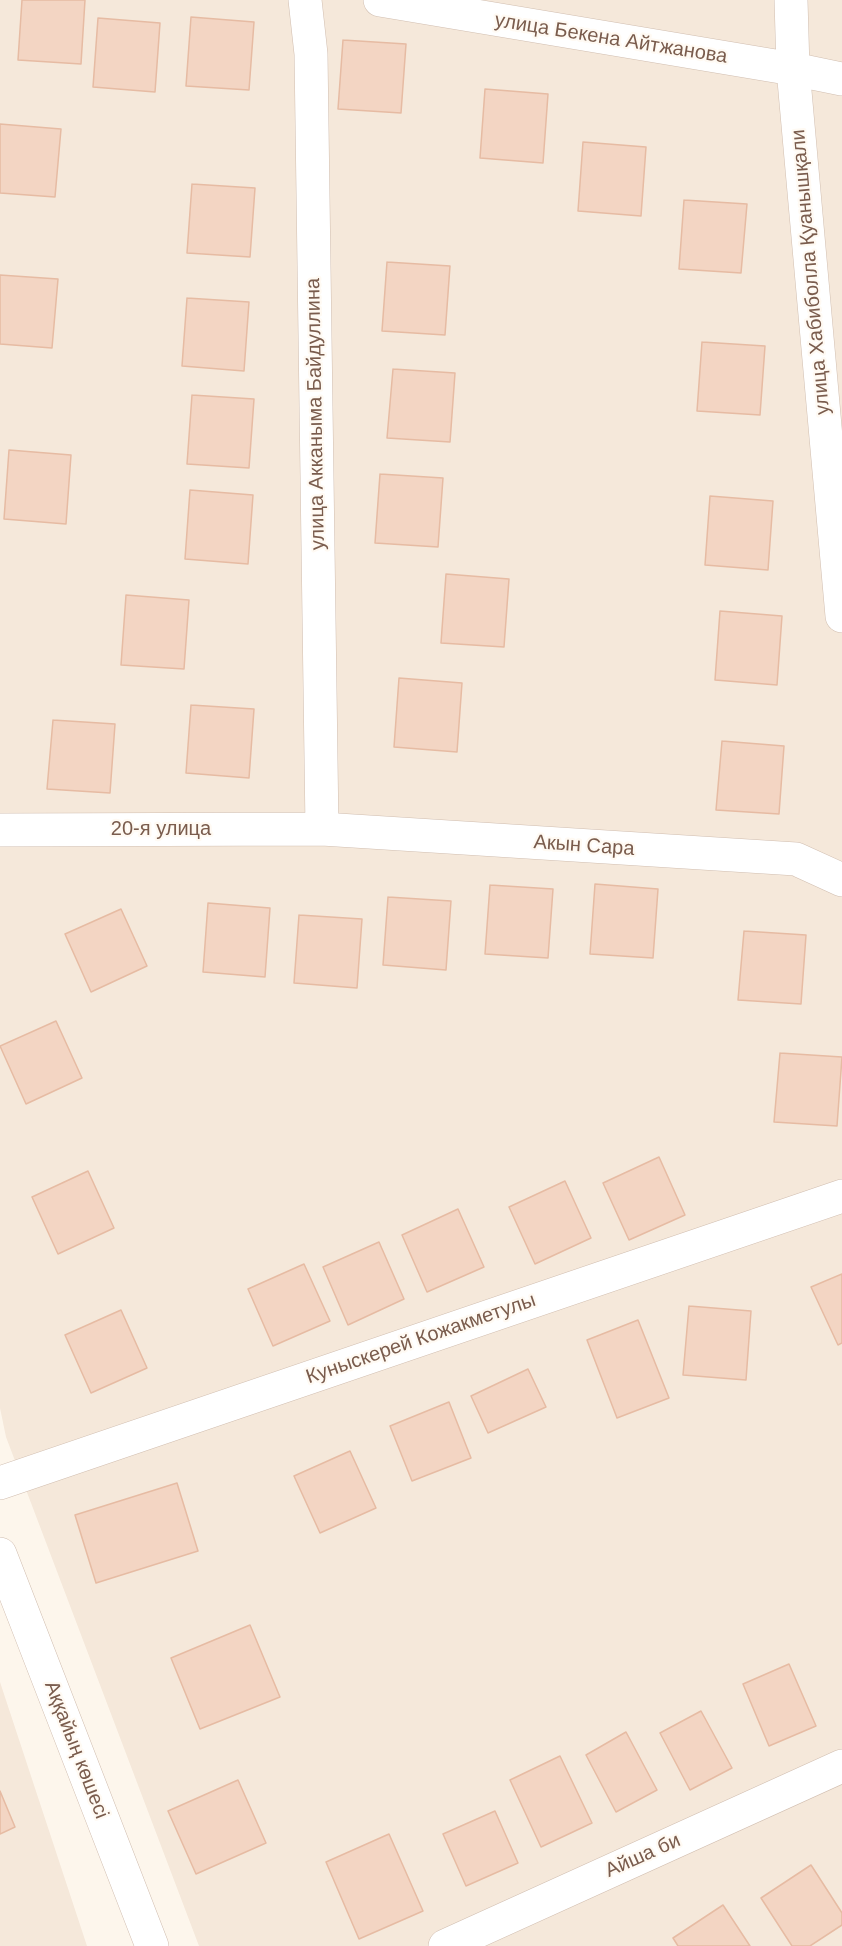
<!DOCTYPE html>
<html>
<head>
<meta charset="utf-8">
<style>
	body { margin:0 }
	canvas { display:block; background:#fdf6ec }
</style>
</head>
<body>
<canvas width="842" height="1946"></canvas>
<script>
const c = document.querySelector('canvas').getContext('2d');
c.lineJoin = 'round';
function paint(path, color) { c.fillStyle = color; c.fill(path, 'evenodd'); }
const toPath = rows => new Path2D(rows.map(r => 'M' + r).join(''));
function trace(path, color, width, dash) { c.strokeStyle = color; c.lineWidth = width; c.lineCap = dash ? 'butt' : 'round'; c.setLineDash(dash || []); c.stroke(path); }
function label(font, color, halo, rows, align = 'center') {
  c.font = font + ' Helvetica,sans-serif'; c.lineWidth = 4.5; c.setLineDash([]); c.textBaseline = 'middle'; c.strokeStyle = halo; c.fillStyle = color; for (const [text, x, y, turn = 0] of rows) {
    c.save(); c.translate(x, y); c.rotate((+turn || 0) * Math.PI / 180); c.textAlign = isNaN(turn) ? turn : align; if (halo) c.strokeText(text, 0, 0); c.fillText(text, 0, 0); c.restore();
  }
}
paint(toPath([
	[0,0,842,0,842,1946,199,1946,6,1437,0,1408],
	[0,1682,87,1946,0,1946]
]), '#f5e8da');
const building = toPath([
	[22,0,85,0,81,64,18,60,22,0],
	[191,17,254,22,249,90,186,86,191,17],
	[98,18,160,23,155,92,93,87,98,18],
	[343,40,406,44,401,113,338,109,343,40],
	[485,89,548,94,543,163,480,158,485,89],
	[0,124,61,129,55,197,0,193,0,124],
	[583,142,646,147,641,216,578,211,583,142],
	[192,184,255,188,250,257,187,253,192,184],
	[684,200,747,204,741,273,679,269,684,200],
	[387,262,450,266,445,335,382,331,387,262],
	[0,275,58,279,52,348,0,344,0,275],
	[187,298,249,302,244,371,182,366,187,298],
	[702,342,765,346,760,415,697,411,702,342],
	[393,369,455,373,450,442,387,438,393,369],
	[192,395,254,399,249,468,187,464,192,395],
	[9,450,71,455,66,524,4,519,9,450],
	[380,474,443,478,438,547,375,543,380,474],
	[190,490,253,495,248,564,185,559,190,490],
	[710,496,773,501,768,570,705,565,710,496],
	[446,574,509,579,504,647,441,643,446,574],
	[126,595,189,600,184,669,121,665,126,595],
	[720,611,782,616,777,685,715,680,720,611],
	[399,678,462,683,457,752,394,747,399,678],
	[191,705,254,709,249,778,186,773,191,705],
	[53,720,115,724,110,793,47,789,53,720],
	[722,741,784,746,779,814,716,810,722,741],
	[595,884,658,889,653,958,590,954,595,884],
	[490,885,553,889,548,958,485,954,490,885],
	[388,897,451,901,446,970,383,965,388,897],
	[208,903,270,908,265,977,203,972,208,903],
	[121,909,147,966,91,992,65,934,121,909],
	[299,915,362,919,357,988,294,983,299,915],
	[744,931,806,935,801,1004,738,1000,744,931],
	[56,1021,82,1078,26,1104,0,1046,56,1021],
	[780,1053,842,1057,837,1126,774,1122,780,1053],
	[659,1157,685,1215,629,1240,603,1183,659,1157],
	[88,1171,114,1228,58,1254,32,1197,88,1171],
	[565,1181,591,1238,535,1264,509,1207,565,1181],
	[458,1209,484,1267,427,1292,402,1235,458,1209],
	[379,1242,404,1299,348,1325,323,1267,379,1242],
	[304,1264,330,1321,273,1346,248,1289,304,1264],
	[842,1274,842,1343,838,1345,811,1287,842,1274],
	[689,1306,751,1311,746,1380,683,1375,689,1306],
	[121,1310,147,1368,91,1393,65,1335,121,1310],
	[638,1320,669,1398,617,1418,587,1340,638,1320],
	[528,1369,546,1407,488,1433,471,1396,528,1369],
	[449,1402,471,1458,412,1481,390,1426,449,1402],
	[350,1451,376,1508,320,1533,294,1476,350,1451],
	[177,1483,198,1551,96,1583,75,1515,177,1483],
	[250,1625,280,1697,200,1729,171,1658,250,1625],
	[789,1664,816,1726,769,1746,743,1684,789,1664],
	[701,1711,732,1768,690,1790,660,1733,701,1711],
	[626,1732,657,1790,616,1812,586,1755,626,1732],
	[560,1756,592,1823,541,1847,510,1780,560,1756],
	[238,1780,266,1843,196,1874,168,1811,238,1780],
	[0,1791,15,1827,0,1834,0,1791],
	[495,1811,518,1863,466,1886,443,1834,495,1811],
	[389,1834,423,1911,359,1939,326,1862,389,1834],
	[811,1865,842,1913,842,1925,810,1946,792,1946,761,1898,811,1865],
	[723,1905,750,1946,678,1946,673,1938,723,1905]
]);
paint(building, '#f3d5c3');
trace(building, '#e6bba3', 1.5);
const minor = toPath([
	[305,0,311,54,322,829],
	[380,0,793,69,842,79],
	[791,0,793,69,842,616],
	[0,830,322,829,796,859,842,880],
	[0,1483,842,1196],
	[0,1554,152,1946],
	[445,1946,842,1766]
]);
trace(minor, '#d1beb0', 34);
trace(minor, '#fff', 33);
label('20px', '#7a5c4d', '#fffaf3', [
	["улица Бекена Айтжанова",611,39,9],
	["улица Хабиболла Қуанышқали",811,272,-95],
	["улица Акканыма Байдуллина",316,414,-91],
	["20-я улица",161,829],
	["Акын Сара",584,846,4],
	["Куныскерей Кожакметулы",421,1339,-19],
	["Аққайың көшесі",76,1750,69],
	["Айша би",643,1856,-24]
]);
</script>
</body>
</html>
